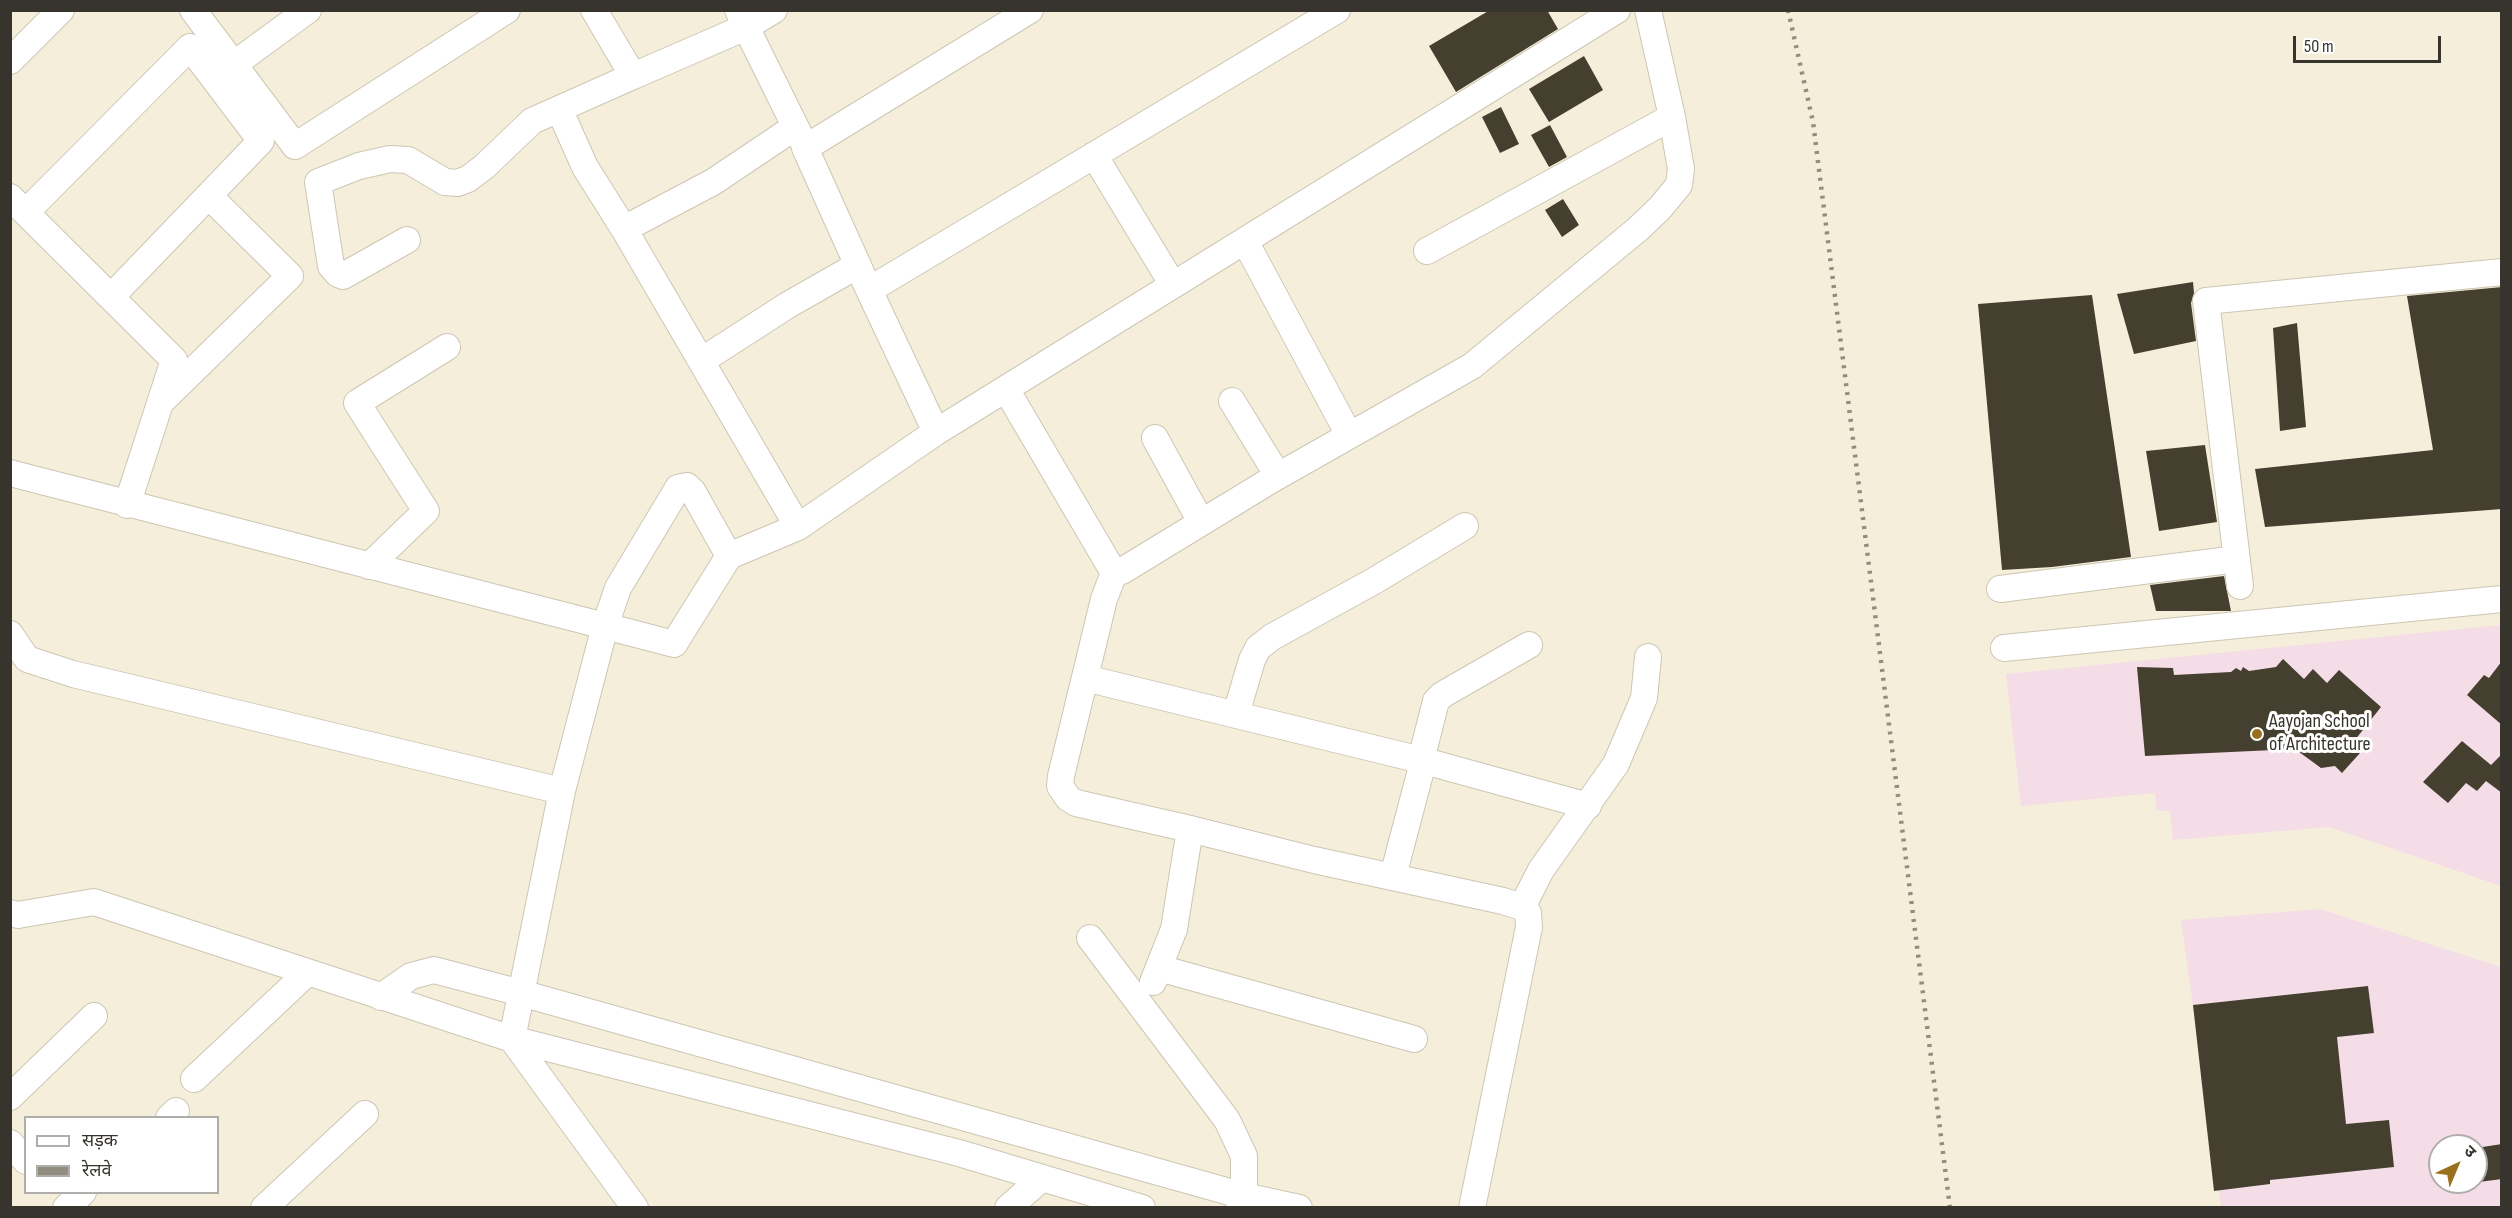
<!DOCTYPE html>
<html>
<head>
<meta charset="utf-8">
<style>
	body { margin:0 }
	#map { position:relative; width:2512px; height:1218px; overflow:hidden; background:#f5eedb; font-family:"Sofia Sans Condensed","Noto Sans Devanagari",sans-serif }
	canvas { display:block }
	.frame { position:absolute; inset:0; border:12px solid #37342d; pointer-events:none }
	.legend { position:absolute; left:24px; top:1116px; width:195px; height:78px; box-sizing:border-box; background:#fff; border:2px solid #afaeab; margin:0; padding:8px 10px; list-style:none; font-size:18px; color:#37342d }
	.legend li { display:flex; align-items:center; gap:12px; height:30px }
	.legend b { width:30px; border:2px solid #afaeab }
	.north { position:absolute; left:2428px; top:1134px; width:60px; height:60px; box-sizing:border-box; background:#fff; border:2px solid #afaeab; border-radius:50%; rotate:44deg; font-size:16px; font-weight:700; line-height:24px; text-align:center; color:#37342d }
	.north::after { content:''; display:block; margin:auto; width:21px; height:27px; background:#99701d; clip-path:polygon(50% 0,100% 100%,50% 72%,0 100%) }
	.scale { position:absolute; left:2293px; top:36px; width:148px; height:27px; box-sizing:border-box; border:3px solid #37342d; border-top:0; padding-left:8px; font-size:18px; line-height:21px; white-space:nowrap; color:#37342d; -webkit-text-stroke:4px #fff; paint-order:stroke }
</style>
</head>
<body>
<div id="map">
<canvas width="2512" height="1218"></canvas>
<div class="frame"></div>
<ul class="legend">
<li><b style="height:8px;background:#fff"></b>सड़क</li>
<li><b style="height:8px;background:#918d80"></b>रेलवे</li>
</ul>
<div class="north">उ</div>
<div class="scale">50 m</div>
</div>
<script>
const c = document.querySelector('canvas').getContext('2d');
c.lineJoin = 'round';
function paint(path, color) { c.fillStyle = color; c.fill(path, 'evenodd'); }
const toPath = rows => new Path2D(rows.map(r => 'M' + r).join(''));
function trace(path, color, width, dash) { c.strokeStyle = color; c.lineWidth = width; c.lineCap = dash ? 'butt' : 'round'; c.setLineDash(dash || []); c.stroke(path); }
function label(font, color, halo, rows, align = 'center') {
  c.font = font + ' "Sofia Sans Condensed",sans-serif'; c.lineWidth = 6; c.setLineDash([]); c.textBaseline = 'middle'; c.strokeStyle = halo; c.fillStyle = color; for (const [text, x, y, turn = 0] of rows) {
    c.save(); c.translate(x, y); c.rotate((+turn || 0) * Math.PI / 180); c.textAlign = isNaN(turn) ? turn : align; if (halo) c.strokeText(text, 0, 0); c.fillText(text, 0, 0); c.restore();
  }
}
paint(toPath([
	[2501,625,2501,886,2329,827,2173,840,2170,811,2157,811,2155,793,2021,806,2006,674],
	[2320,909,2501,967,2501,1207,2221,1207,2181,920],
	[2440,1146,2476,1146,2476,1182,2440,1182]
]), '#f5dde8');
paint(toPath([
	[1490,10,1547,10,1558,29,1456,92,1429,46],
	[1584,56,1603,90,1549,122,1529,89],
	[1501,107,1519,144,1500,153,1482,117],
	[1550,125,1567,157,1549,167,1531,135],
	[1563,199,1579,225,1562,237,1545,210],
	[2193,282,2194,293,2191,303,2196,341,2134,354,2117,294],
	[2502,287,2502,509,2265,527,2255,469,2433,450,2407,296],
	[2092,295,2131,557,2052,567,2002,570,1978,304],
	[2297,323,2306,427,2280,431,2273,328],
	[2205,445,2217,522,2159,531,2146,451],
	[2224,576,2231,611,2156,611,2150,585],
	[2283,659,2304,679,2313,669,2327,683,2339,670,2381,707,2351,745,2360,753,2342,773,2335,766,2321,768,2295,749,2145,756,2137,667,2173,668,2174,675,2231,672,2236,668,2241,671,2243,667,2249,671,2276,667],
	[2502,661,2502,725,2467,695,2484,675,2489,678],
	[2462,741,2491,765,2502,754,2502,793,2486,781,2477,791,2466,783,2448,803,2423,782],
	[2368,986,2374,1033,2337,1037,2346,1124,2389,1120,2394,1167,2270,1180,2270,1184,2214,1191,2193,1005],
	[2502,1144,2502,1179,2479,1182,2476,1148]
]), '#453f30');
const minor = toPath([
	[193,10,295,146,507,10],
	[594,10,633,76,746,27,738,10],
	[774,10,746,27,802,140],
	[1337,10,869,290,936,432,1617,10],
	[10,61,61,10],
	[233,65,308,10],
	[560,111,585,167,624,229,798,527],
	[1094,155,1173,285],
	[10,197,174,360,127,505],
	[26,212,190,47,261,141,111,297],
	[624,229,713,182,795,127],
	[407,240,343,276,338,274,331,266,318,182,359,166,390,159,408,160,445,182,457,183,468,179,485,166,532,121,633,76],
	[1245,241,1349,435],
	[1427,251,1672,117,1648,10],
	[869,290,805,148,1030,10],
	[701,361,788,305,858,265],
	[1006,389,1114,573,1122,571,1271,480,1472,366,1638,229,1660,208,1679,185,1681,169,1672,117],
	[163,400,290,276,209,196],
	[1232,401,1278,476],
	[1155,438,1201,522],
	[10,473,605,626,562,791,512,1039,94,902,18,915,10,913],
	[729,556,693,492,687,486,678,488,618,588,605,626,674,644,729,556,798,527,936,432],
	[369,566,426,511,357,403,447,347],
	[1114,573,1104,599,1061,776,1060,786,1068,798,1076,803,1190,829,1314,860,1503,901,1522,907,1528,913,1529,927,1472,1208],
	[2240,586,2206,301,2502,272],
	[2000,589,2237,559],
	[10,634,27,659,73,674,562,791],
	[1529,645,1442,695,1436,701,1421,760,1588,806],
	[2004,648,2502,599],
	[1085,678,1421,760,1421,770,1393,876],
	[1236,714,1252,660,1258,648,1272,637,1374,581,1465,526],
	[1522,907,1541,870,1616,764,1644,698,1648,657],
	[1090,938,1227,1120,1244,1156,1244,1196,1239,1208],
	[1159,968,1414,1039],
	[1153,982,1174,929,1190,829],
	[381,997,411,976,434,970,521,993,1244,1196,1299,1208],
	[194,1079,307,973],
	[10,1097,94,1016],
	[169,1118,176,1111],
	[10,1143,26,1161],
	[66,1208,83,1192],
	[264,1208,365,1114],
	[635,1208,512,1039,959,1153,1142,1208],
	[1008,1208,1042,1178]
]);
trace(minor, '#cdc6b3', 28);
trace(minor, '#fff', 26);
trace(toPath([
	[1788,10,1813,122,1950,1208]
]), '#918d80', 4.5, [3, 6]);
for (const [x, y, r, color] of [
	[2257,734,6,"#99701d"]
]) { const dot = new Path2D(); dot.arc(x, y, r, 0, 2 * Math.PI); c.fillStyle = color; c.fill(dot); trace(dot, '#fff', 2); }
label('20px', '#37342d', '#fff', [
	["Aayojan School",2269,722],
	["of Architecture",2269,745]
], 'left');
</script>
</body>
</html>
